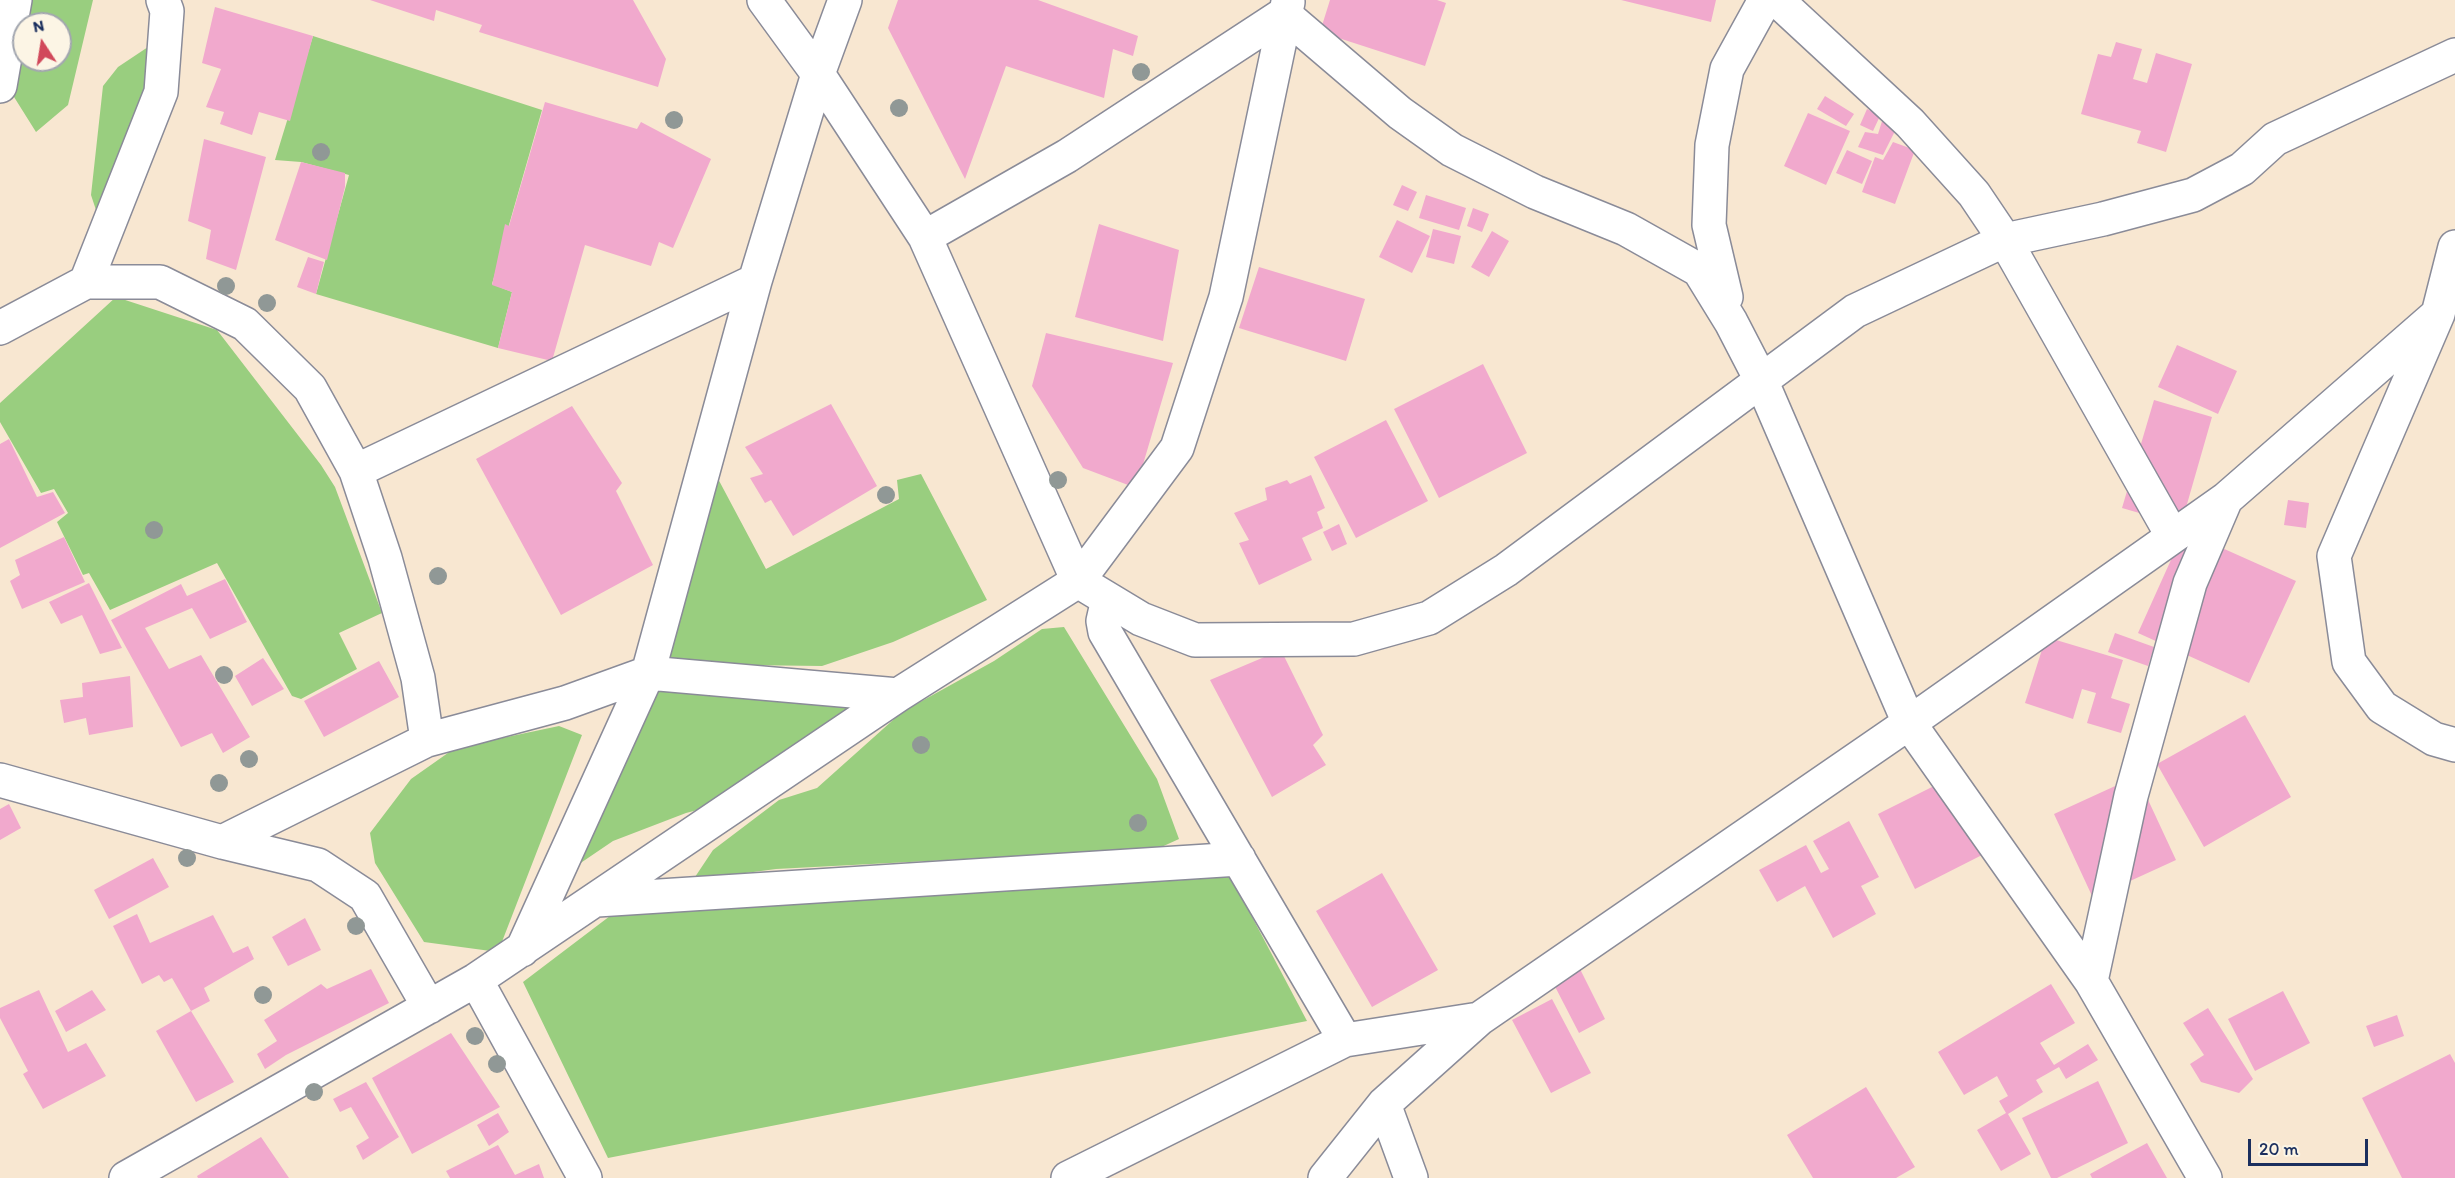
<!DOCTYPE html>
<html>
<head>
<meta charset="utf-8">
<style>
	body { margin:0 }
	#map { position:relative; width:2455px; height:1178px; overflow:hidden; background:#f8e7d1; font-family:Itim,sans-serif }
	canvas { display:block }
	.north { position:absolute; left:12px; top:12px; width:60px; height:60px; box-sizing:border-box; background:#fcf5e5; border:2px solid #a2a6af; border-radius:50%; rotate:348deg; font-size:16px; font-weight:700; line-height:24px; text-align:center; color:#1b2f5e }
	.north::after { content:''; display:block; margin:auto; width:21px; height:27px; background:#d1495b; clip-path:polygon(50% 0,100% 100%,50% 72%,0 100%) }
	.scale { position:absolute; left:2248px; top:1139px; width:120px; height:27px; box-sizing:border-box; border:3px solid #1b2f5e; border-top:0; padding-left:8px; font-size:18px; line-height:21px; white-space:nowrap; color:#1b2f5e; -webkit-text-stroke:4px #fcf5e5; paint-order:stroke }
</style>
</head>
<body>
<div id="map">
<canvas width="2455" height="1178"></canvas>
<div class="north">N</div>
<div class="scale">20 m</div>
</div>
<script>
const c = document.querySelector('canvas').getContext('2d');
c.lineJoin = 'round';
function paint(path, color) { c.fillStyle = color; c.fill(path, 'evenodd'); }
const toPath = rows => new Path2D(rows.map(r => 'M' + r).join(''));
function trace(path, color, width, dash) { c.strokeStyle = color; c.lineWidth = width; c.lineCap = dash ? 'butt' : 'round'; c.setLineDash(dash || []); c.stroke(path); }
paint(toPath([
	[24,0,93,0,68,105,36,132,9,89],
	[24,24,60,24,60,60,24,60],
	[313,36,542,110,492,284,512,292,498,348,316,294,349,175,301,162,275,160],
	[151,45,150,93,100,222,91,195,103,86,118,67],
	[116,297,217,330,321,465,335,487,382,613,339,633,357,669,301,699,292,696,217,563,110,610,89,573,83,575,57,522,68,513,54,489,41,493,0,422,0,403],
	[921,474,987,600,893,642,822,666,663,664,716,475,766,569,899,499,897,480],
	[1064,627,1157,779,1179,839,1157,849,776,869,693,880,713,850,779,800,817,788,902,712,994,661,1042,629],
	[667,684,870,701,724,803,686,813,613,841,560,877,651,693],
	[559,726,582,735,498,952,424,942,375,863,370,833,411,779,455,748],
	[1231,877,1307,1021,608,1158,523,982,610,916]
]), '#99ce7f');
paint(toPath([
	[370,0,633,0,666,59,658,87,479,32,482,25,436,10,434,21],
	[898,0,1038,0,1138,36,1133,56,1113,49,1104,98,1006,66,965,179,888,28],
	[1330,0,1437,0,1446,3,1425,66,1320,32],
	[1621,0,1716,0,1711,22],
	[215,7,313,36,290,121,259,112,252,135,220,124,224,112,206,107,221,69,202,63],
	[2116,42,2142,49,2133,79,2147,83,2156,53,2192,64,2166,152,2137,143,2141,131,2081,114,2098,54,2111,57],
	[1825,96,1854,114,1846,126,1817,109],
	[545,102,637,129,641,122,711,159,673,248,659,242,651,266,585,245,552,361,498,348,512,292,492,285,505,224,509,226],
	[1867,109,1880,116,1873,131,1860,125],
	[1808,113,1850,131,1826,185,1784,166],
	[1883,118,1898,125,1883,155,1858,147,1865,132,1878,134],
	[204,139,266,157,236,270,206,259,211,230,188,221],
	[1893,142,1915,150,1895,204,1862,192,1875,157,1883,160],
	[1847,150,1872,161,1862,184,1836,173],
	[301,162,345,173,345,187,327,260,275,240],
	[1402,185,1417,192,1408,211,1393,205],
	[1426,195,1466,208,1459,230,1419,218],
	[1473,208,1489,214,1482,232,1467,226],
	[1397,220,1430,236,1412,273,1379,257],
	[1099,224,1179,250,1163,341,1075,317],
	[1433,229,1461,236,1454,264,1426,257],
	[1492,231,1509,241,1489,277,1471,267],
	[308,257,324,262,316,294,297,287],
	[1259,267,1365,299,1346,361,1239,328],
	[1046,333,1173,363,1136,488,1083,468,1032,386],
	[2177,345,2237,371,2218,414,2158,387],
	[1483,364,1527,453,1439,498,1394,409],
	[2154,400,2212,417,2181,525,2122,508],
	[831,404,877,486,793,536,771,500,765,503,750,478,763,474,745,447],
	[572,406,622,483,616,491,653,565,561,615,476,459],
	[1386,420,1428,501,1356,538,1314,457],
	[9,439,37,497,53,492,65,513,0,548,0,444],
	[1311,475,1325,508,1317,512,1323,528,1302,538,1312,560,1259,585,1239,543,1249,540,1234,513,1267,500,1265,488,1287,480,1290,484],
	[2288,500,2309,503,2306,528,2284,525],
	[1339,524,1347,544,1332,551,1323,532],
	[2184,531,2296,581,2249,683,2138,633],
	[64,537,85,582,22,609,10,581,20,575,15,560],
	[225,579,247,622,210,639,192,608,145,628,169,669,201,655,250,737,223,753,212,733,181,747,111,620,181,584,187,596],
	[89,583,122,648,100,654,82,615,61,624,49,602],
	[2115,633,2154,647,2148,666,2108,652],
	[2046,637,2123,660,2111,698,2130,704,2121,733,2087,723,2096,693,2082,689,2073,719,2025,703],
	[1281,650,1323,735,1313,745,1326,765,1272,797,1210,680],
	[263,658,284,689,252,706,235,676],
	[379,661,399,697,324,737,304,701],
	[130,676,133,727,89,735,86,718,64,723,60,700,83,697,82,683],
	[2245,715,2291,797,2204,847,2157,764],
	[2137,776,2176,860,2093,898,2054,814],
	[1946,780,1984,854,1915,889,1878,814],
	[9,804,21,828,0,840,0,809],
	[1849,821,1879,877,1861,886,1876,914,1833,938,1805,886,1777,902,1759,870,1806,845,1821,873,1829,869,1813,841],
	[153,858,169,887,109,919,94,890],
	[1382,873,1438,970,1372,1007,1316,911],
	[137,914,150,943,213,915,233,953,248,946,254,959,204,988,210,1001,191,1011,172,978,164,982,159,975,142,984,113,926],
	[305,918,321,950,288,966,272,937],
	[1575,959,1605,1019,1579,1033,1548,973],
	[371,969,389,1003,286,1055,265,1069,257,1054,277,1041,264,1020,321,984,327,989],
	[2051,984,2075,1023,2040,1043,2054,1065,2088,1044,2098,1060,2066,1079,2059,1067,2036,1080,2043,1092,2008,1114,2031,1154,2001,1171,1977,1130,2006,1113,1999,1101,2008,1096,1997,1076,1964,1095,1938,1052],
	[39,990,68,1052,86,1043,106,1076,43,1109,23,1074,28,1071,0,1018,0,1008],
	[92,990,106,1010,66,1032,55,1011],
	[2283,991,2310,1043,2255,1071,2228,1019],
	[1552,999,1591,1073,1551,1093,1512,1020],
	[2208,1008,2253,1079,2239,1093,2201,1082,2190,1064,2204,1055,2183,1023],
	[191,1011,234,1082,196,1102,156,1031],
	[2397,1015,2404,1036,2374,1047,2366,1026],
	[451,1033,500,1107,412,1154,372,1078],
	[2450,1054,2455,1063,2455,1178,2402,1178,2362,1098],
	[2098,1081,2128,1143,2057,1178,2051,1178,2022,1118],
	[366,1082,399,1137,363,1160,356,1146,369,1138,351,1107,340,1112,333,1099],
	[1866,1087,1915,1167,1896,1178,1813,1178,1787,1135],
	[498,1113,509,1132,489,1146,477,1125],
	[261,1137,289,1178,198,1178,197,1176],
	[2147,1143,2167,1178,2092,1178,2090,1174],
	[498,1145,515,1175,539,1164,544,1178,450,1178,446,1171]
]), '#f1a9cd');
const minor = toPath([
	[764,0,818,74,925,237,1078,581,1141,619,1195,640,1354,639,1429,618,1506,570,1855,311,2005,240,2103,219,2193,195,2242,169,2275,139,2455,55],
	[1777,0,1910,123,1974,194,2005,240,2172,535],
	[0,86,15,0],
	[925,237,1067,156,1284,14,1400,113,1452,150,1535,192,1626,229,1699,270,1731,322,1761,380,1909,723,2091,981,2205,1178],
	[2455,247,2438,314,2334,556,2349,662,2382,707,2434,739,2455,745],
	[86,282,161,92,167,11,163,0],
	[1726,297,1709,225,1712,145,1727,69,1765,0],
	[0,328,86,282,160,282,245,324,310,388,356,471,385,558,418,678,427,740],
	[356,471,755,281],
	[1108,599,1103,621,1105,632,1345,1040],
	[0,780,222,842,318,865,365,896,429,1007],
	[222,842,427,740,565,703,648,673,755,281,818,74,845,0],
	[597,900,1239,859],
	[522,950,648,673,898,695],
	[476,980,585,1178],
	[2091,981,2131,796,2190,583,2226,499],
	[1384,1104,1411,1178],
	[126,1178,476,980,898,695,1078,581,1177,448,1226,297,1288,2],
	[1068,1178,1345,1040,1479,1019],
	[1325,1178,1384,1104,1479,1019,1909,723,2226,499,2438,314]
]);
trace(minor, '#8a8b98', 36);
trace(minor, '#fff', 33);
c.fillStyle = '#909896';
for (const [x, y] of [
	[1141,72],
	[899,108],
	[674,120],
	[321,152],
	[226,286],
	[267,303],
	[1058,480],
	[886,495],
	[154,530],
	[438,576],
	[224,675],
	[921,745],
	[249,759],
	[219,783],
	[1138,823],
	[187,858],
	[356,926],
	[263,995],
	[475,1036],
	[497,1064],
	[314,1092]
]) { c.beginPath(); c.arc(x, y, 9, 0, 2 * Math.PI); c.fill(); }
</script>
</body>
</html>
